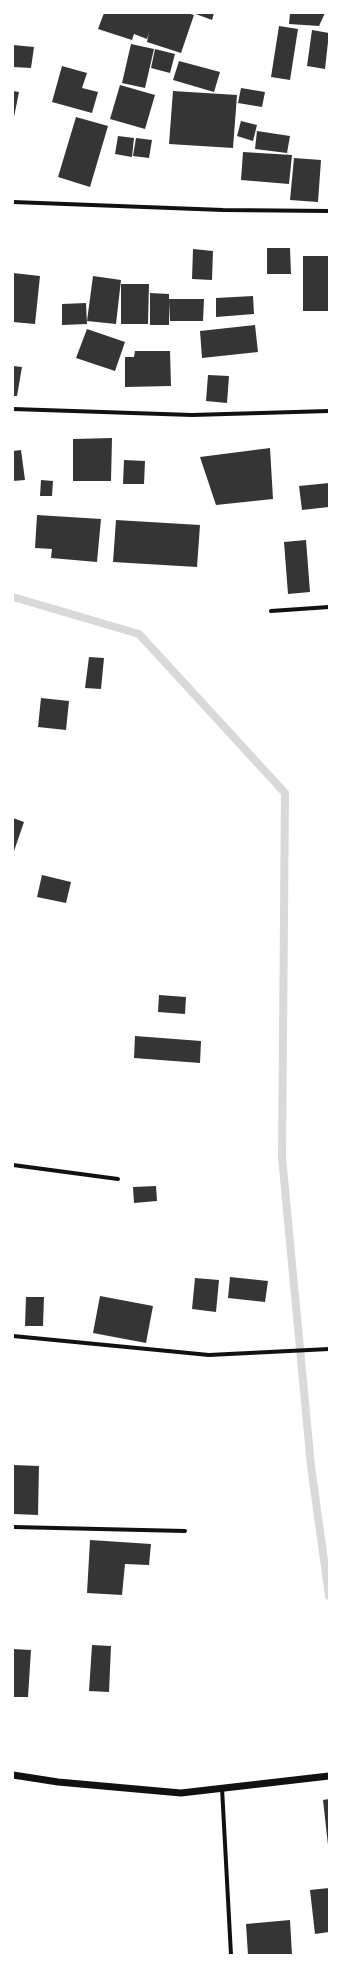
<!DOCTYPE html>
<html>
<head>
<meta charset="utf-8">
<style>
	body { margin:0 }
	#map { position:relative; width:342px; height:1968px; overflow:hidden; background:#fff; font-family:Spectral,serif }
	canvas { display:block }
	.frame { position:absolute; inset:0; border:14px solid #fff; pointer-events:none }
</style>
</head>
<body>
<div id="map">
<canvas width="342" height="1968"></canvas>
<div class="frame"></div>
</div>
<script>
const c = document.querySelector('canvas').getContext('2d');
c.lineJoin = 'round';
const toPath = rows => new Path2D(rows.map(r => 'M' + r).join(''));
function trace(path, color, width, dash) { c.strokeStyle = color; c.lineWidth = width; c.lineCap = dash ? 'butt' : 'round'; c.setLineDash(dash || []); c.stroke(path); }
function paint(path, color) { c.fillStyle = color; c.fill(path, 'evenodd'); }
trace(toPath([
	[13,597,139,634,285,793,282,1157,311,1466,329,1596]
]), '#d9d9d9', 8);
paint(toPath([
	[104,13,187,13,194,15,181,53,147,42,149,32,147,39,134,34,132,40,98,29],
	[193,13,214,13,212,20],
	[290,13,325,13,319,26,289,24],
	[279,26,298,29,290,80,271,77],
	[312,30,329,33,325,69,307,66],
	[131,44,154,49,145,88,122,83],
	[13,45,34,47,31,68,13,67],
	[155,49,175,54,170,73,151,68],
	[179,61,220,72,214,92,173,80],
	[62,66,87,73,82,88,98,92,92,113,52,102],
	[120,85,155,95,145,129,110,119],
	[241,88,265,92,262,107,238,103],
	[13,91,19,92,14,117,13,116],
	[173,91,237,95,233,148,169,144],
	[76,117,108,126,90,187,58,177],
	[241,121,257,125,253,141,237,136],
	[257,131,290,136,287,153,255,149],
	[118,136,134,138,132,157,115,154],
	[136,138,152,140,149,158,133,156],
	[243,152,292,155,289,184,241,180],
	[294,158,321,160,318,202,290,200],
	[267,248,290,248,291,274,267,274],
	[193,249,213,251,212,280,192,279],
	[303,256,329,256,329,311,303,311],
	[13,273,40,276,35,324,13,322],
	[93,276,121,280,116,324,87,321],
	[121,284,149,284,148,324,121,324],
	[150,293,169,294,169,299,204,299,203,321,170,321,169,302,169,325,150,325],
	[253,296,254,314,216,317,216,298],
	[86,303,87,324,62,325,62,304],
	[255,325,258,352,202,358,200,331],
	[87,329,125,342,115,371,76,358],
	[135,351,170,351,171,386,125,387,125,357,134,357],
	[13,366,22,367,17,396,13,396],
	[208,375,229,376,227,403,206,401],
	[112,438,111,481,73,481,73,439],
	[270,448,273,499,216,505,200,457],
	[21,450,25,480,13,481,13,451],
	[124,460,145,461,144,484,123,484],
	[41,480,53,481,52,496,40,496],
	[329,483,329,507,302,510,299,486],
	[37,515,101,519,97,562,51,558,52,549,35,548],
	[116,520,200,525,197,567,113,562],
	[306,540,310,592,288,594,284,542],
	[89,657,104,658,101,689,85,688],
	[41,698,69,701,66,730,38,727],
	[13,818,24,822,13,854],
	[42,875,71,882,66,903,37,897],
	[159,995,186,997,185,1014,158,1012],
	[135,1036,201,1041,200,1063,134,1058],
	[156,1186,157,1201,134,1203,133,1187],
	[230,1277,268,1281,265,1302,228,1298],
	[195,1278,219,1280,216,1312,192,1309],
	[100,1296,153,1306,146,1343,93,1333],
	[26,1297,44,1297,43,1326,25,1326],
	[13,1465,39,1466,38,1515,13,1514],
	[90,1540,151,1544,149,1565,125,1564,122,1595,87,1593],
	[92,1645,111,1646,109,1692,89,1691],
	[13,1649,31,1650,28,1697,13,1697],
	[329,1799,329,1845,328,1845,323,1800],
	[329,1888,329,1932,315,1934,310,1890],
	[290,1920,292,1955,248,1955,246,1924]
]), '#353535');
trace(toPath([
	[13,202,223,210,329,211],
	[13,409,192,415,329,411],
	[271,611,329,607],
	[13,1165,118,1179],
	[13,1336,209,1355,329,1349],
	[13,1527,185,1531],
	[222,1788,231,1955]
]), '#111', 4);
trace(toPath([
	[13,1775,58,1782,181,1793,329,1776]
]), '#111', 7);
</script>
</body>
</html>
